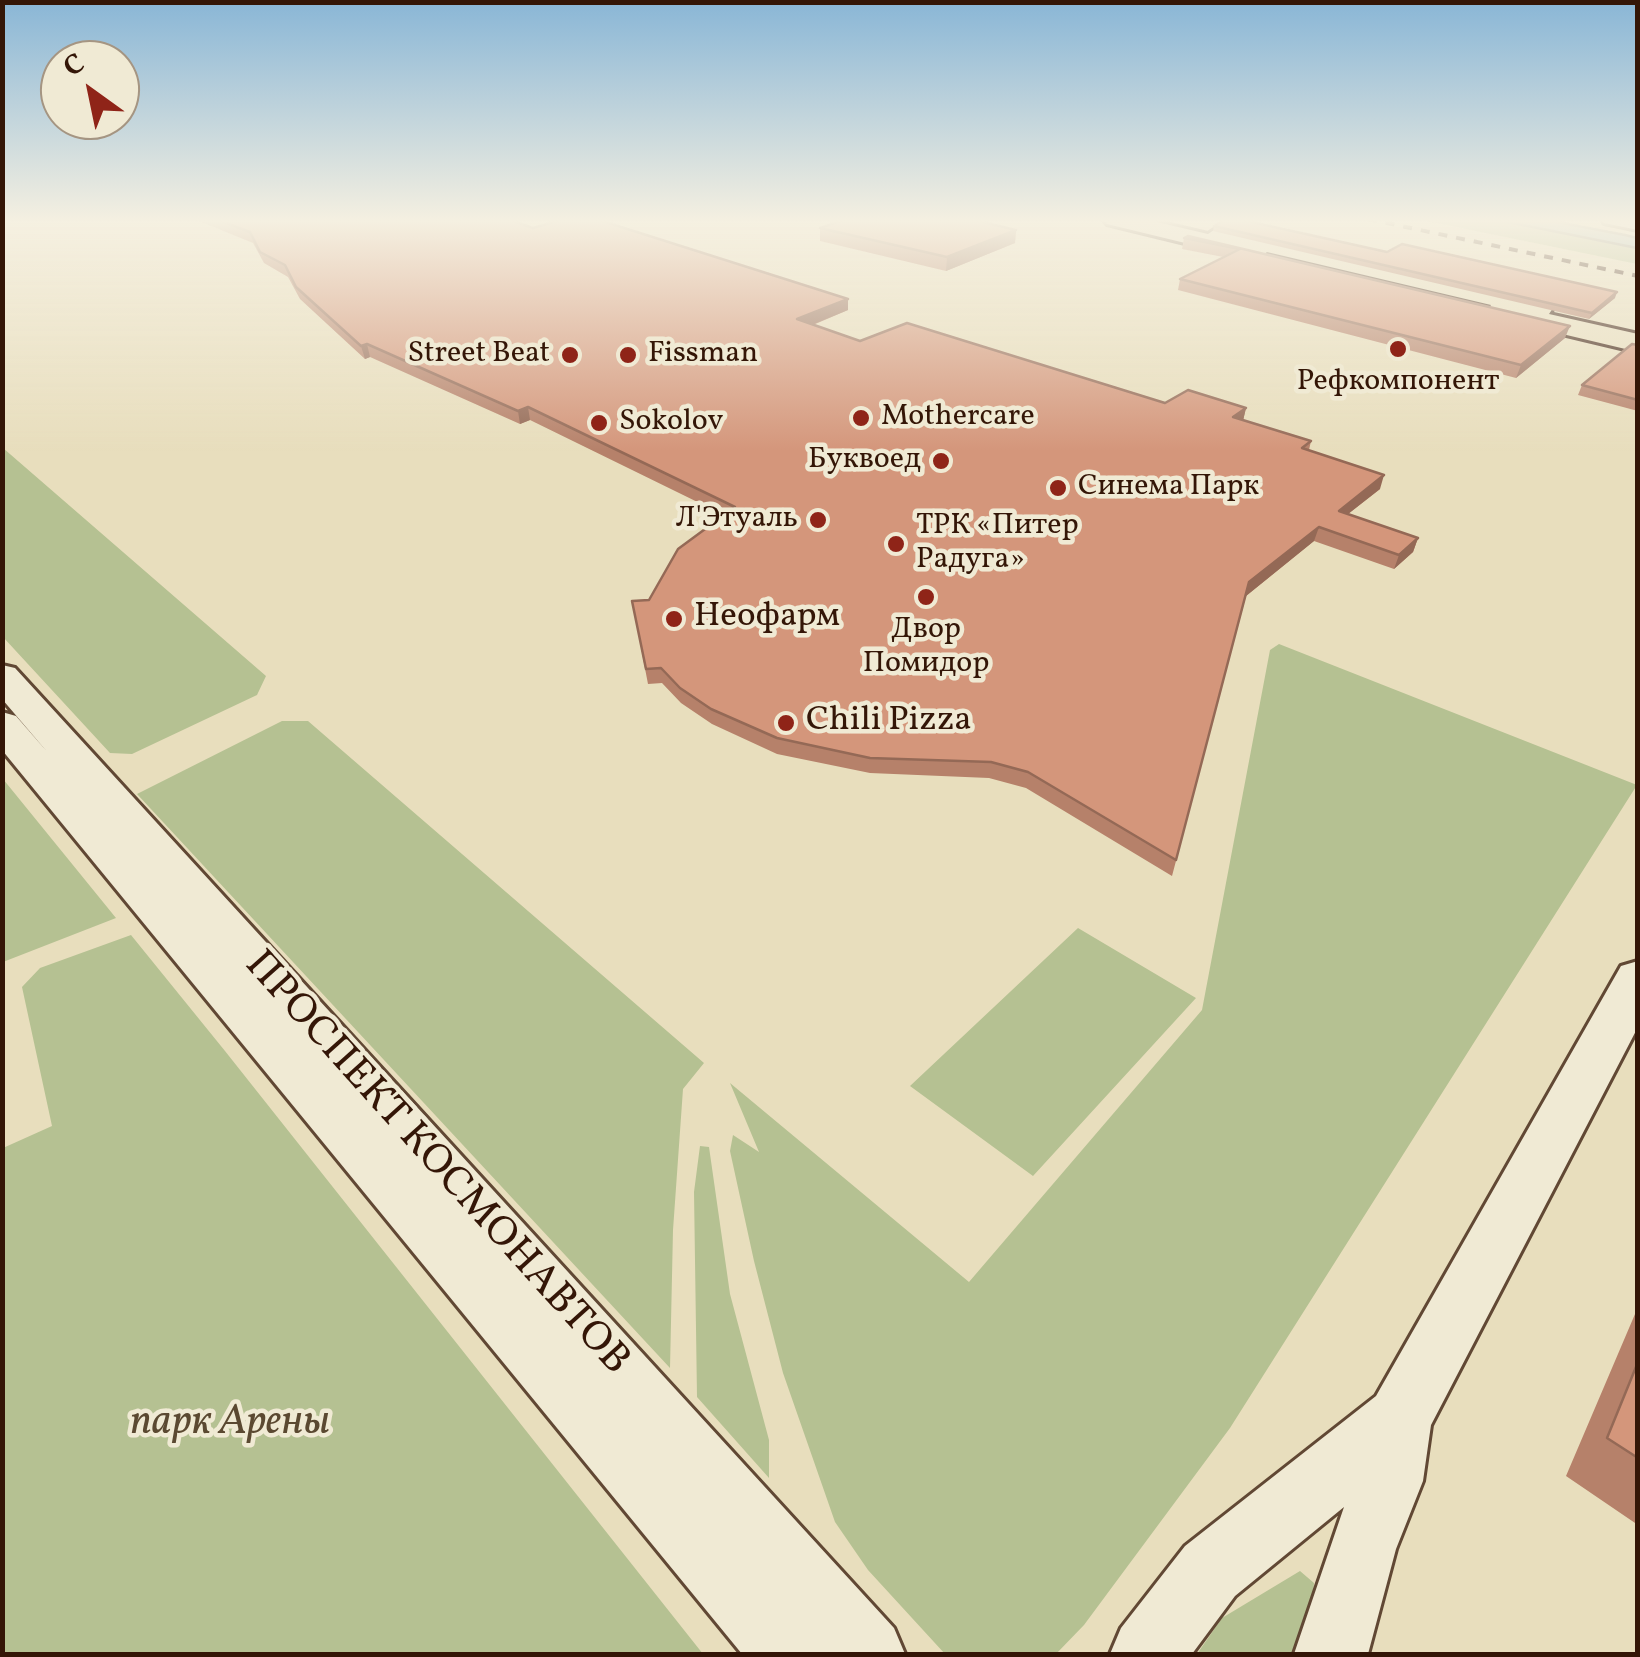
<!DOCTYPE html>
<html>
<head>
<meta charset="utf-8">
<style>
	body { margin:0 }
	#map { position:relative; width:1640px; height:1657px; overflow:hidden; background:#e8debd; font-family:Vollkorn,serif }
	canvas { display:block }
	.frame { position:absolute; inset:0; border:5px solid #341607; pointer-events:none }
	.north { position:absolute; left:40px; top:40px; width:100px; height:100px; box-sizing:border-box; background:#f0ead4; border:2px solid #a59582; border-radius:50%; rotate:327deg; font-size:28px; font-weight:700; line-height:40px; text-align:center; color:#341607 }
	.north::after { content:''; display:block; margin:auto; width:35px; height:45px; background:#8f2418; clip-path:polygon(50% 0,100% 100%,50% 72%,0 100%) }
</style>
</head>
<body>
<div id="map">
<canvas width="1640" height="1657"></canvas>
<div class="frame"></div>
<div class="north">С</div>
</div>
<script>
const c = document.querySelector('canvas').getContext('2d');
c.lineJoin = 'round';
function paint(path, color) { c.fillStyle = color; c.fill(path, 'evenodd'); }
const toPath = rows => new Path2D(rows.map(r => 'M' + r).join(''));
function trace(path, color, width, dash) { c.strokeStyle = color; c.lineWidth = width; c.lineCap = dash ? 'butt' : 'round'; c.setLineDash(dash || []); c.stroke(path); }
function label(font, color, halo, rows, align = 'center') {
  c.font = font + ' Vollkorn,serif'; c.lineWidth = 9; c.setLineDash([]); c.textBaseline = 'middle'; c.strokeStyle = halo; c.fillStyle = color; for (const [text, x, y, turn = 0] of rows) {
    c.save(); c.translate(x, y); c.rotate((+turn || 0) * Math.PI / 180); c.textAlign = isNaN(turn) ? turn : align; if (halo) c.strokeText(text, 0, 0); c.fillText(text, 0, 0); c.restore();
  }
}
paint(toPath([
	[1417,219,1491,219,1637,248,1637,264],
	[3,448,266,676,257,695,132,754,110,753,3,637],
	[1279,644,1637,785,1230,1428,1084,1625,1056,1654,945,1654,868,1570,835,1522,783,1373,754,1261,730,1151,733,1135,759,1152,730,1083,969,1282,1202,1010,1270,650],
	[282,721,308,721,704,1063,683,1089,673,1230,670,1368,137,794],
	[3,779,116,918,3,962,2,962],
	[1078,928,1196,998,1033,1176,910,1086],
	[131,935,225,1051,703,1654,3,1654,3,1148,52,1126,22,987,40,968],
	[700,1146,709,1147,730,1294,769,1440,769,1478,697,1397,694,1192],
	[1300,1571,1314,1583,1309,1654,1197,1654,1222,1618]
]), '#b5c192');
const water = toPath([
	[1493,219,1542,219,1625,235,1637,238,1637,248,1493,219]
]);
paint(water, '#9bbabb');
trace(water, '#727873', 2.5);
const tertiary = toPath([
	[1602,219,1638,219,1638,230,1604,223,1602,219],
	[2,665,15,668,894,1628,905,1654,742,1654,2,750,2,712,16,716,49,754,2,699,2,665],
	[1638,961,1638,1027,1431,1425,1423,1481,1396,1549,1368,1654,1294,1654,1344,1507,1235,1596,1192,1654,1110,1654,1121,1628,1185,1546,1376,1396,1621,966,1638,961]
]);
const primary = toPath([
	[1103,219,1144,219,1208,234,1220,226,1539,300,1549,302,1553,308,1549,314,1638,334,1638,352,1491,317,1487,311,1491,305,1267,252,1255,260,1107,224,1103,219]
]);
trace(tertiary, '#614834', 6);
trace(primary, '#341607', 6);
paint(tertiary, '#f0ead4');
paint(primary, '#e8debd');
trace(toPath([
	[1368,219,1638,276]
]), '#341607', 4, [9, 9]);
paint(toPath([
	[194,219,507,219,533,228,848,299,848,310,813,325,860,341,1165,403,1246,408,1243,420,1311,441,1309,450,1380,489,1348,514,1418,538,1413,552,1394,569,1314,541,1246,596,1172,876,1026,788,989,778,870,773,777,754,712,724,681,703,662,683,648,684,632,601,649,600,724,515,530,420,520,424,370,357,365,359,300,299,288,277,264,263,253,243],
	[830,219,970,219,1016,230,1015,243,946,271,820,241,820,228,830,225],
	[1214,226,1387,252,1615,298,1589,319,1213,231],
	[1188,236,1565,338,1516,378,1178,290,1180,279,1223,257,1182,249,1184,238],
	[1638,345,1638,411,1578,395,1582,385],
	[1638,1307,1638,1525,1566,1476]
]), '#b6816a');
paint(toPath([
	[1016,230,1015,243,946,271,947,257],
	[1617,292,1615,298,1589,319,1592,313],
	[848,299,848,310,797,331,797,319],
	[1570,326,1565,338,1516,378,1521,365],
	[367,344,370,357,365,359,361,346],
	[528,407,530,420,520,424,518,411],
	[1246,408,1243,421,1233,417],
	[1384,475,1380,489,1334,525,1339,511],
	[1319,527,1314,541,1246,596,1249,582],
	[1418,538,1413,552,1394,569,1399,555]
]), '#946956');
const building = toPath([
	[216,219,507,219,533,228,564,219,596,219,848,299,797,319,860,341,907,323,1165,403,1188,390,1246,408,1233,417,1311,441,1302,448,1384,475,1339,511,1418,538,1399,555,1319,527,1249,582,1176,860,1028,772,991,762,870,758,777,738,711,709,680,688,661,668,646,669,632,601,649,600,678,549,735,507,528,407,518,411,367,344,361,346,296,287,285,265,260,252,250,232,216,219],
	[839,219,970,219,1016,230,947,257,820,228,844,220,839,219],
	[1227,219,1238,219,1387,252,1402,244,1617,292,1592,313,1214,226,1227,219],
	[1188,236,1570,326,1521,365,1180,279,1240,249,1184,238,1188,236],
	[1632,344,1638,345,1638,400,1582,385,1632,344],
	[1638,1362,1638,1458,1607,1438,1638,1362]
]);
paint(building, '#d4967b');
trace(building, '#946956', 2.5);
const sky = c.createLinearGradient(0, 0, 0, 451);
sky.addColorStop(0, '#89b6d6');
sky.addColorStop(0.49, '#f5f0e1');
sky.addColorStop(1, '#f5f0e100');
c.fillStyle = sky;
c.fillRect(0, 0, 1640, 451);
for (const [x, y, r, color] of [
	[1398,349,10,"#8f2418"],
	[570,355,10,"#8f2418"],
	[628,355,10,"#8f2418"],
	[861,418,10,"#8f2418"],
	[599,423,10,"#8f2418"],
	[941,461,10,"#8f2418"],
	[1058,488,10,"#8f2418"],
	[818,520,10,"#8f2418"],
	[896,544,10,"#8f2418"],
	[926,597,10,"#8f2418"],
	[674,619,10,"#8f2418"],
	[786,723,10,"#8f2418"]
]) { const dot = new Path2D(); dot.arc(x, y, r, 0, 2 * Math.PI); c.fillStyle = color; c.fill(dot); trace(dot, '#f0ead4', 4); }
label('30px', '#341607', '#f0ead4', [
	["Street Beat",550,355,"right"],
	["Fissman",648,355],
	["Рефкомпонент",1398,383,"center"],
	["Mothercare",881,418],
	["Sokolov",619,423],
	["Буквоед",921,461,"right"],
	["Синема Парк",1078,488],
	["Л'Этуаль",798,520,"right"],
	["ТРК «Питер",916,527],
	["Радуга»",916,561],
	["Двор",926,631,"center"],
	["Помидор",926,665,"center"]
], 'left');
label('35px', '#341607', '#f0ead4', [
	["Неофарм",694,619],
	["Chili Pizza",806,723]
], 'left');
label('42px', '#341607', '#f0ead4', [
	["ПРОСПЕКТ КОСМОНАВТОВ",435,1165,48]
]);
label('italic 42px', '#5b4931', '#f0ead4', [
	["парк Арены",230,1425]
]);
</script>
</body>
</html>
